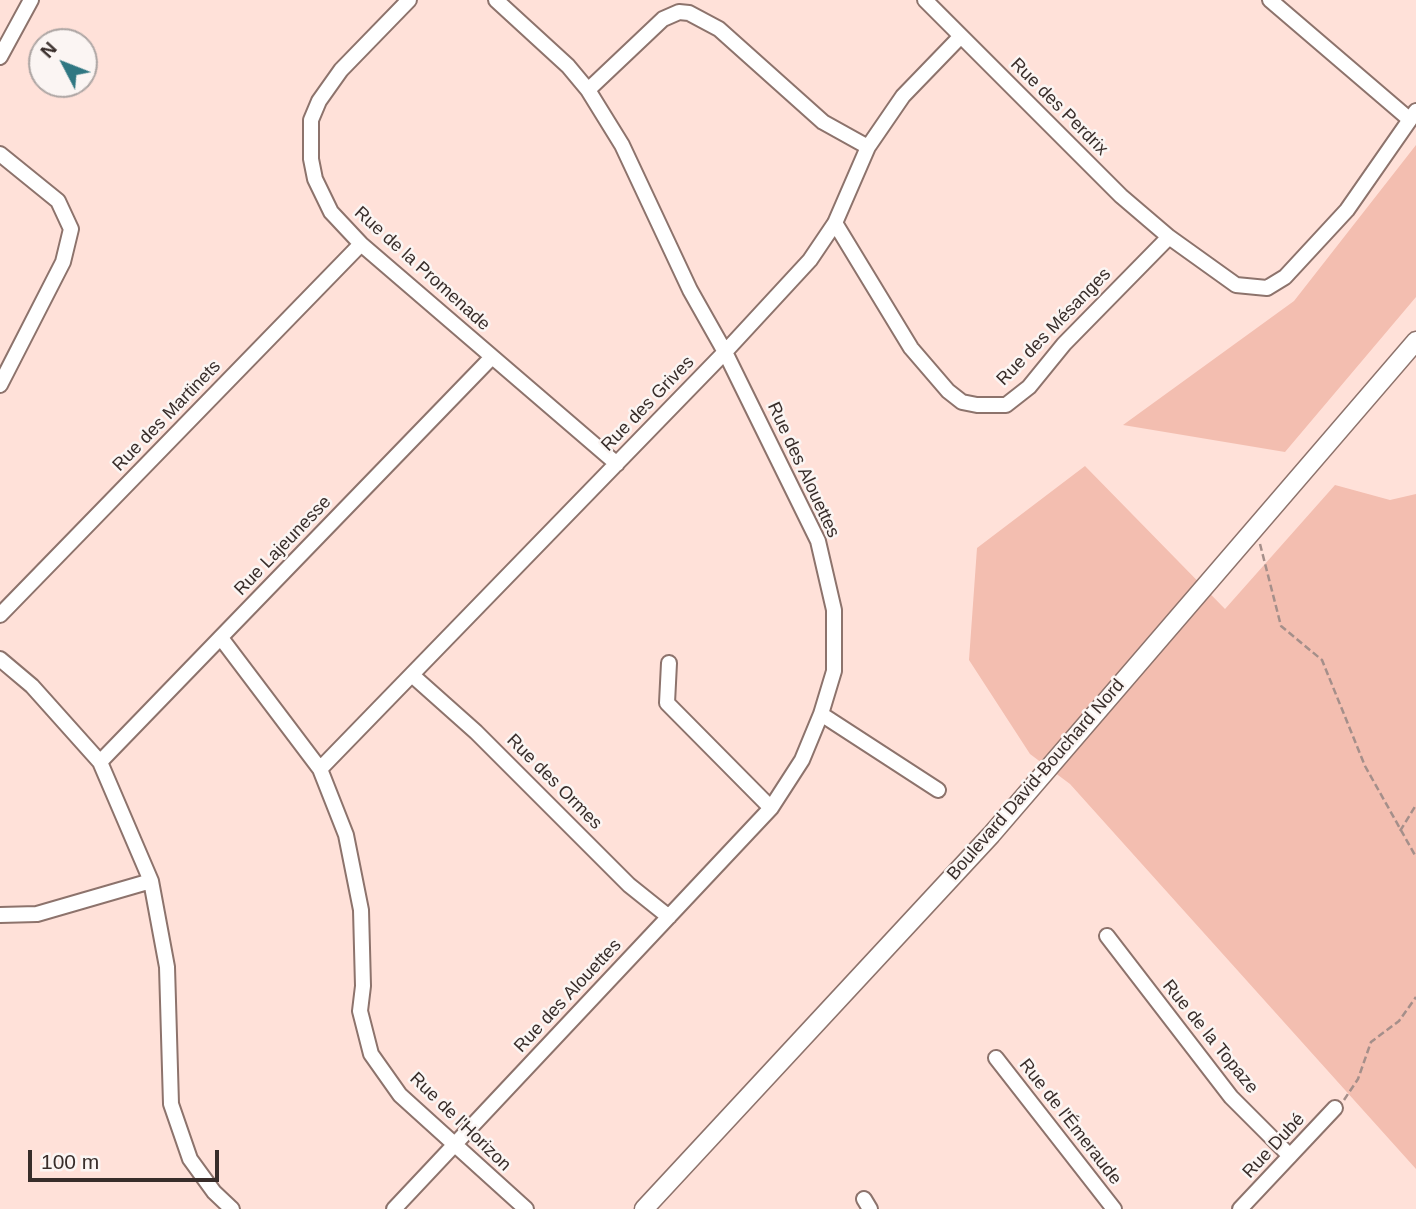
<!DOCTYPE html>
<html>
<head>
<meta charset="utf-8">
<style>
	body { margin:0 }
	#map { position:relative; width:1416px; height:1209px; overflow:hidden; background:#ffe1d9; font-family:Helvetica,sans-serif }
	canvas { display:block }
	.north { position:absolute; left:28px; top:28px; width:70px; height:70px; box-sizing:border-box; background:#fbf5f3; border:2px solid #ada5a3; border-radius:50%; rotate:312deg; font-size:19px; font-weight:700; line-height:28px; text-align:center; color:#382d2a }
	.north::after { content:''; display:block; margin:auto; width:24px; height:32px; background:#307782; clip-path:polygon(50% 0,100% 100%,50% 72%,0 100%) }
	.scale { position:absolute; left:28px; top:1150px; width:191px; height:32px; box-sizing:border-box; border:4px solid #382d2a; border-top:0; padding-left:9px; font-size:21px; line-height:24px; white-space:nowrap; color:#382d2a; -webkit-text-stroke:5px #fbf5f3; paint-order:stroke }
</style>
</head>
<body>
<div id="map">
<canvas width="1416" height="1209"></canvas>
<div class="north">N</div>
<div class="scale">100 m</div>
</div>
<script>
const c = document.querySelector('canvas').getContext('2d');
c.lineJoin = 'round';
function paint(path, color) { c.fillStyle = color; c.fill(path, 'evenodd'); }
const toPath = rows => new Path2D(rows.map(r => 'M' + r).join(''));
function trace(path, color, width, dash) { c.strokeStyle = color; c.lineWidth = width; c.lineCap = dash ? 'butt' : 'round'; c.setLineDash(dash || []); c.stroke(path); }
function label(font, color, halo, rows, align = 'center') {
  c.font = font + ' Helvetica,sans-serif'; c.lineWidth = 5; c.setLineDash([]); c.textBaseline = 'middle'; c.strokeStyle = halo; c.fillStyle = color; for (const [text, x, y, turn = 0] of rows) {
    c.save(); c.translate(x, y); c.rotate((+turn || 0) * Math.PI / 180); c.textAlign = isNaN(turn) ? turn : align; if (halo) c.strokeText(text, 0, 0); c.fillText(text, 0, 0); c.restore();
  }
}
paint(toPath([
	[1416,145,1416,297,1285,452,1123,425,1294,301],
	[1085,466,1225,609,1335,485,1390,500,1416,494,1416,1169,1070,784,1030,754,969,660,977,548]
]), '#f3beb0');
const minor = toPath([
	[409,0,341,70,319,101,311,120,311,159,315,179,331,212,361,244,617,464],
	[925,0,1121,196,1169,237,1236,285,1267,288,1285,277,1347,210,1416,111],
	[1270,0,1409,119],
	[0,57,31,0],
	[588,90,663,19,679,12,689,13,719,29,823,122,868,147],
	[0,154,58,201,71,229,63,262,0,385],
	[835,223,911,348,948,391,962,402,977,405,1006,405,1029,387,1064,344,1169,237],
	[0,615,361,244],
	[221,638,320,769,346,835,361,910,363,986,360,1011,371,1054,400,1095,526,1209],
	[0,659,32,686,100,762,151,881,167,967,171,1104,190,1159,214,1192,232,1209],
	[669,663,667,703,771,808],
	[412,675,476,732,629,885,669,917],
	[821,714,938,790],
	[100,762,492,357],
	[320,769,725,352,810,260,835,223,868,147,903,96,961,36],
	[0,915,37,914,151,881],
	[1107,936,1231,1097,1290,1156],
	[996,1058,1114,1209],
	[864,1199,870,1209],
	[394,1209,771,808,802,760,821,714,834,671,834,610,818,541,725,352,690,290,622,145,588,90,568,66,496,0],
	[1240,1209,1335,1108]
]);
const tertiary = toPath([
	[644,1209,991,835,1416,341]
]);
trace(minor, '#8d736c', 18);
trace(tertiary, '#8d736c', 21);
trace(toPath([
	[1260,544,1281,626,1322,660,1365,766,1416,857],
	[1400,831,1416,805],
	[1344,1100,1358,1079,1371,1042,1399,1021,1416,997]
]), '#a58f8a', 2.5, [7, 3.5]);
trace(minor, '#fff', 14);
trace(tertiary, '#fff', 18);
label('18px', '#382d2a', '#fbf5f3', [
	["Rue des Perdrix",1059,107,45],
	["Rue de la Promenade",422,269,42],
	["Rue des Mésanges",1054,327,-46],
	["Rue des Grives",648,404,-46],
	["Rue des Martinets",167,416,-46],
	["Rue des Alouettes",803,470,65],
	["Rue Lajeunesse",283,546,-46],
	["Boulevard David-Bouchard Nord",1036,780,-49],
	["Rue des Ormes",554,782,45],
	["Rue des Alouettes",568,996,-47],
	["Rue de la Topaze",1210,1037,51],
	["Rue de l'Horizon",460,1122,44],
	["Rue de l'Émeraude",1070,1122,52],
	["Rue Dubé",1274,1146,-47]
]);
</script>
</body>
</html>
